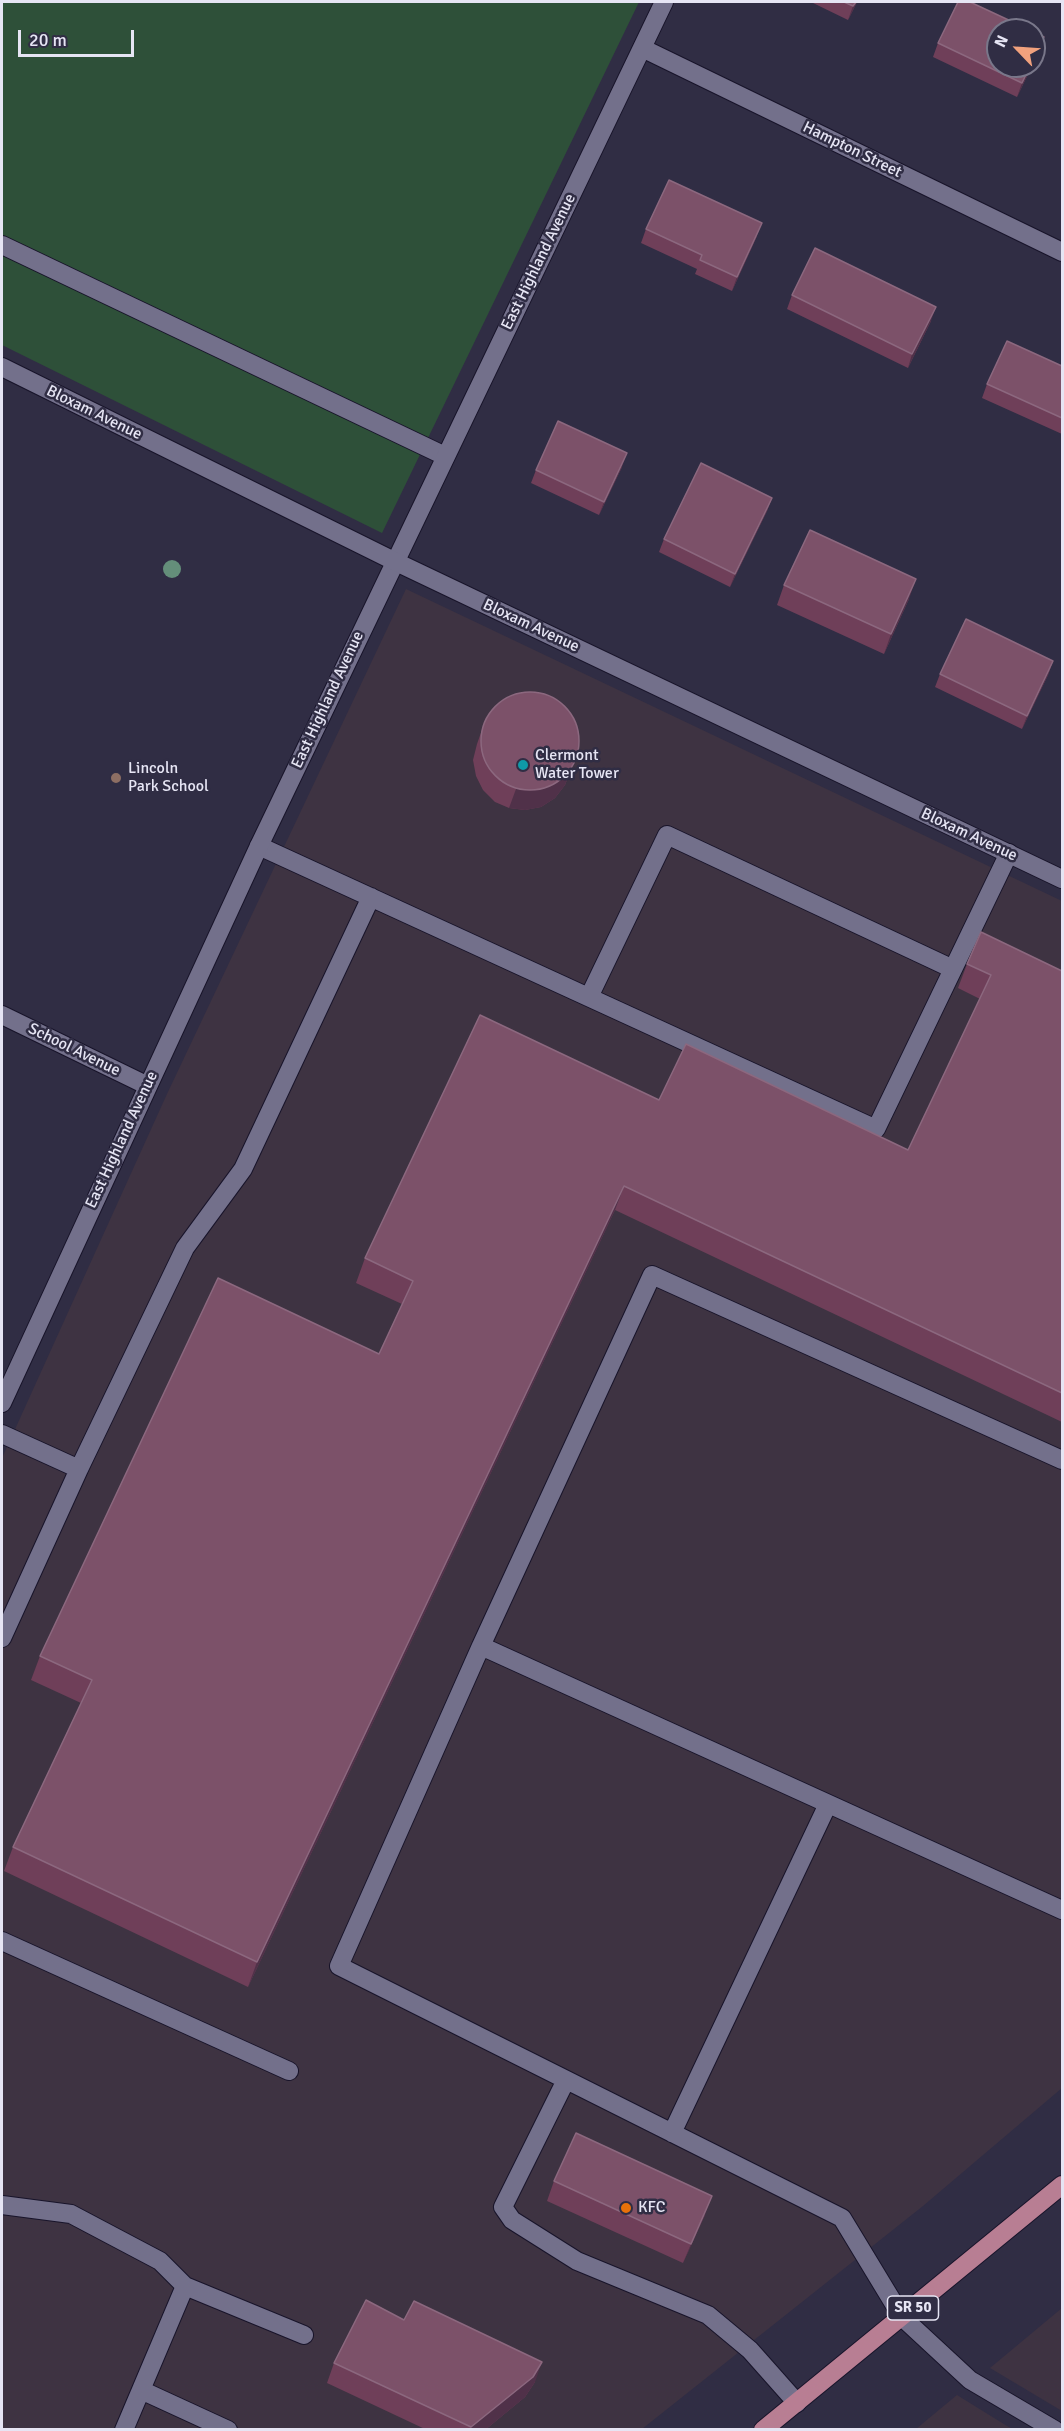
<!DOCTYPE html>
<html>
<head>
<meta charset="utf-8">
<style>
	body { margin:0 }
	#map { position:relative; width:1064px; height:2431px; overflow:hidden; background:#302d44; font-family:Signika,sans-serif }
	canvas { display:block }
	.frame { position:absolute; inset:0; border:3px solid #e6e5f4; pointer-events:none }
	.north { position:absolute; left:986px; top:18px; width:60px; height:60px; box-sizing:border-box; background:#302d44; border:2px solid #79778a; border-radius:50%; rotate:295deg; font-size:16px; font-weight:700; line-height:24px; text-align:center; color:#e6e5f4 }
	.north::after { content:''; display:block; margin:auto; width:21px; height:27px; background:#f1a17d; clip-path:polygon(50% 0,100% 100%,50% 72%,0 100%) }
	.scale { position:absolute; left:18px; top:30px; width:116px; height:27px; box-sizing:border-box; border:3px solid #e6e5f4; border-top:0; padding-left:8px; font-size:18px; line-height:21px; white-space:nowrap; color:#e6e5f4; -webkit-text-stroke:4px #302d44; paint-order:stroke }
</style>
</head>
<body>
<div id="map">
<canvas width="1064" height="2431"></canvas>
<div class="frame"></div>
<div class="north">N</div>
<div class="scale">20 m</div>
</div>
<script>
const c = document.querySelector('canvas').getContext('2d');
c.lineJoin = 'round';
function paint(path, color) { c.fillStyle = color; c.fill(path, 'evenodd'); }
const toPath = rows => new Path2D(rows.map(r => 'M' + r).join(''));
function trace(path, color, width, dash) { c.strokeStyle = color; c.lineWidth = width; c.lineCap = dash ? 'butt' : 'round'; c.setLineDash(dash || []); c.stroke(path); }
function label(font, color, halo, rows, align = 'center') {
  c.font = font + ' Signika,sans-serif'; c.lineWidth = 5; c.setLineDash([]); c.textBaseline = 'middle'; c.strokeStyle = halo; c.fillStyle = color; for (const [text, x, y, turn = 0] of rows) {
    c.save(); c.translate(x, y); c.rotate((+turn || 0) * Math.PI / 180); c.textAlign = isNaN(turn) ? turn : align; if (halo) c.strokeText(text, 0, 0); c.fillText(text, 0, 0); c.restore();
  }
}
paint(toPath([
	[406,589,1062,901,1062,2088,923,2206,642,2429,2,2430,2,1458,167,1094],
	[1062,2308,1062,2411,990,2368],
	[957,2395,1007,2426,1013,2429,916,2429]
]), '#3e3342');
paint(toPath([
	[2,2,639,2,382,533,2,345]
]), '#2e5039');
const service = toPath([
	[2,245,445,456],
	[259,846,876,1129,1009,853],
	[589,997,667,835,953,969],
	[2,1434,79,1469,185,1248,243,1169,371,897],
	[2,1638,79,1469],
	[481,1646,652,1275,1062,1460],
	[2,1941,289,2071],
	[566,2080,503,2207,512,2220,577,2261,708,2315,750,2350,797,2403],
	[672,2133,828,1804],
	[2,2205,71,2214,160,2261,185,2286,124,2430],
	[185,2286,304,2335],
	[902,2317,842,2218,339,1966,481,1646,1062,1910],
	[141,2390,228,2430]
]);
const minor = toPath([
	[642,48,1062,252],
	[2,1015,146,1085],
	[2,1403,259,846,664,2],
	[902,2317,970,2380,1055,2430]
]);
const tertiary = toPath([
	[2,367,394,561,1062,879]
]);
const trunk = toPath([
	[763,2430,1062,2185]
]);
trace(service, '#18142a', 20);
trace(minor, '#18142a', 20);
trace(tertiary, '#18142a', 20);
trace(trunk, '#18142a', 20);
trace(service, '#73708b', 18);
trace(minor, '#73708b', 18);
trace(tertiary, '#73708b', 18);
trace(trunk, '#b87e93', 18);
c.fillStyle = '#648e7a';
for (const [x, y] of [
	[172,569]
]) { c.beginPath(); c.arc(x, y, 9, 0, 2 * Math.PI); c.fill(); }
paint(toPath([
	[811,2,857,2,848,20],
	[938,43,1032,66,1017,97,933,57],
	[646,229,757,236,732,291,695,274,697,269,641,243],
	[792,295,931,321,908,368,787,309],
	[1062,366,1062,434,982,398,987,384],
	[622,467,599,515,531,483,536,470],
	[772,498,767,511,730,587,659,552,664,539],
	[784,585,909,599,884,654,777,605],
	[1053,661,1048,675,1022,729,935,687,940,674],
	[484,724,578,751,565,785,555,798,541,807,525,810,509,808,495,802,483,790,476,776,473,760,477,744],
	[967,964,1062,971,1062,1422,615,1210,248,1987,4,1871,13,1847,81,1703,31,1680,40,1656,379,1354,402,1304,356,1283,365,1258,659,1100,908,1150,980,999,958,988],
	[554,2181,705,2215,683,2263,547,2201],
	[404,2320,535,2382,525,2397,485,2430,427,2430,327,2383,334,2363]
]), '#6f3f59');
paint(toPath([
	[856,2,857,2,848,20,853,6],
	[1044,37,1039,51,1034,61,1034,58],
	[1030,66,1032,66,1017,97,1022,83],
	[762,223,757,236,732,291,737,277],
	[936,307,931,321,908,368,912,354],
	[627,453,622,467,599,515,604,502],
	[772,498,767,511,730,587,735,574],
	[916,579,909,599,884,654,891,634],
	[1053,661,1048,675,1022,729,1027,716],
	[572,766,565,785,555,798,541,807,525,810,509,808,516,789],
	[624,1186,615,1210,248,1987,257,1962],
	[712,2196,705,2215,683,2263,691,2244],
	[542,2362,535,2382,525,2397,485,2430,470,2430,471,2427]
]), '#503149');
const building = toPath([
	[844,2,856,2,853,6,844,2],
	[958,2,970,2,1030,30,998,30,998,66,1030,66,1022,83,938,43,958,2],
	[1034,32,1044,37,1034,58,1034,32],
	[669,180,762,223,737,277,700,260,702,255,646,229,669,180],
	[815,248,936,307,912,354,792,295,815,248],
	[1007,341,1062,366,1062,418,987,384,1007,341],
	[558,421,627,453,604,502,536,470,558,421],
	[701,463,772,498,735,574,664,539,701,463],
	[810,530,916,579,891,634,784,585,810,530],
	[966,619,1053,661,1027,716,940,674,966,619],
	'481 741a49 49 0 1 1 98 0a49 49 0 1 1-98 0Z',
	[981,932,1062,971,1062,1393,624,1186,257,1962,13,1847,92,1680,40,1656,218,1278,379,1354,413,1281,365,1258,480,1015,659,1100,686,1044,908,1150,991,975,967,964,981,932],
	[576,2133,712,2196,691,2244,554,2181,576,2133],
	[366,2300,404,2320,414,2301,542,2362,533,2377,471,2427,334,2363,366,2300]
]);
paint(building, '#7c5169');
trace(building, '#8c687f', 1.5);
for (const [x, y, r, color] of [
	[523,765,6,"#0f9aa8"],
	[116,778,6,"#8d6e63"],
	[626,2208,6,"#e8710a"]
]) { const dot = new Path2D(); dot.arc(x, y, r, 0, 2 * Math.PI); c.fillStyle = color; c.fill(dot); trace(dot, '#302d44', 2); }
for (const [x, y, w] of [
	[913,2308,51]
]) { const box = new Path2D(); box.roundRect(x - w / 2, y - 12, w, 24, 4.5); c.fillStyle = '#302d44'; c.fill(box); trace(box, '#e6e5f4', 1.5); }
label('bold 15px', '#e6e5f4', null, [
	["SR 50",913,2308]
]);
label('16px', '#e6e5f4', '#302d44', [
	["Hampton Street",852,150,26],
	["East Highland Avenue",539,262,-64],
	["Bloxam Avenue",94,413,26],
	["Bloxam Avenue",531,626,25],
	["East Highland Avenue",328,700,-65],
	["Bloxam Avenue",969,835,25],
	["School Avenue",74,1050,26],
	["East Highland Avenue",122,1140,-65]
]);
label('16px', '#e6e5f4', '#302d44', [
	["Clermont",535,756],
	["Water Tower",535,774],
	["Lincoln",128,769],
	["Park School",128,787],
	["KFC",638,2208]
], 'left');
</script>
</body>
</html>
